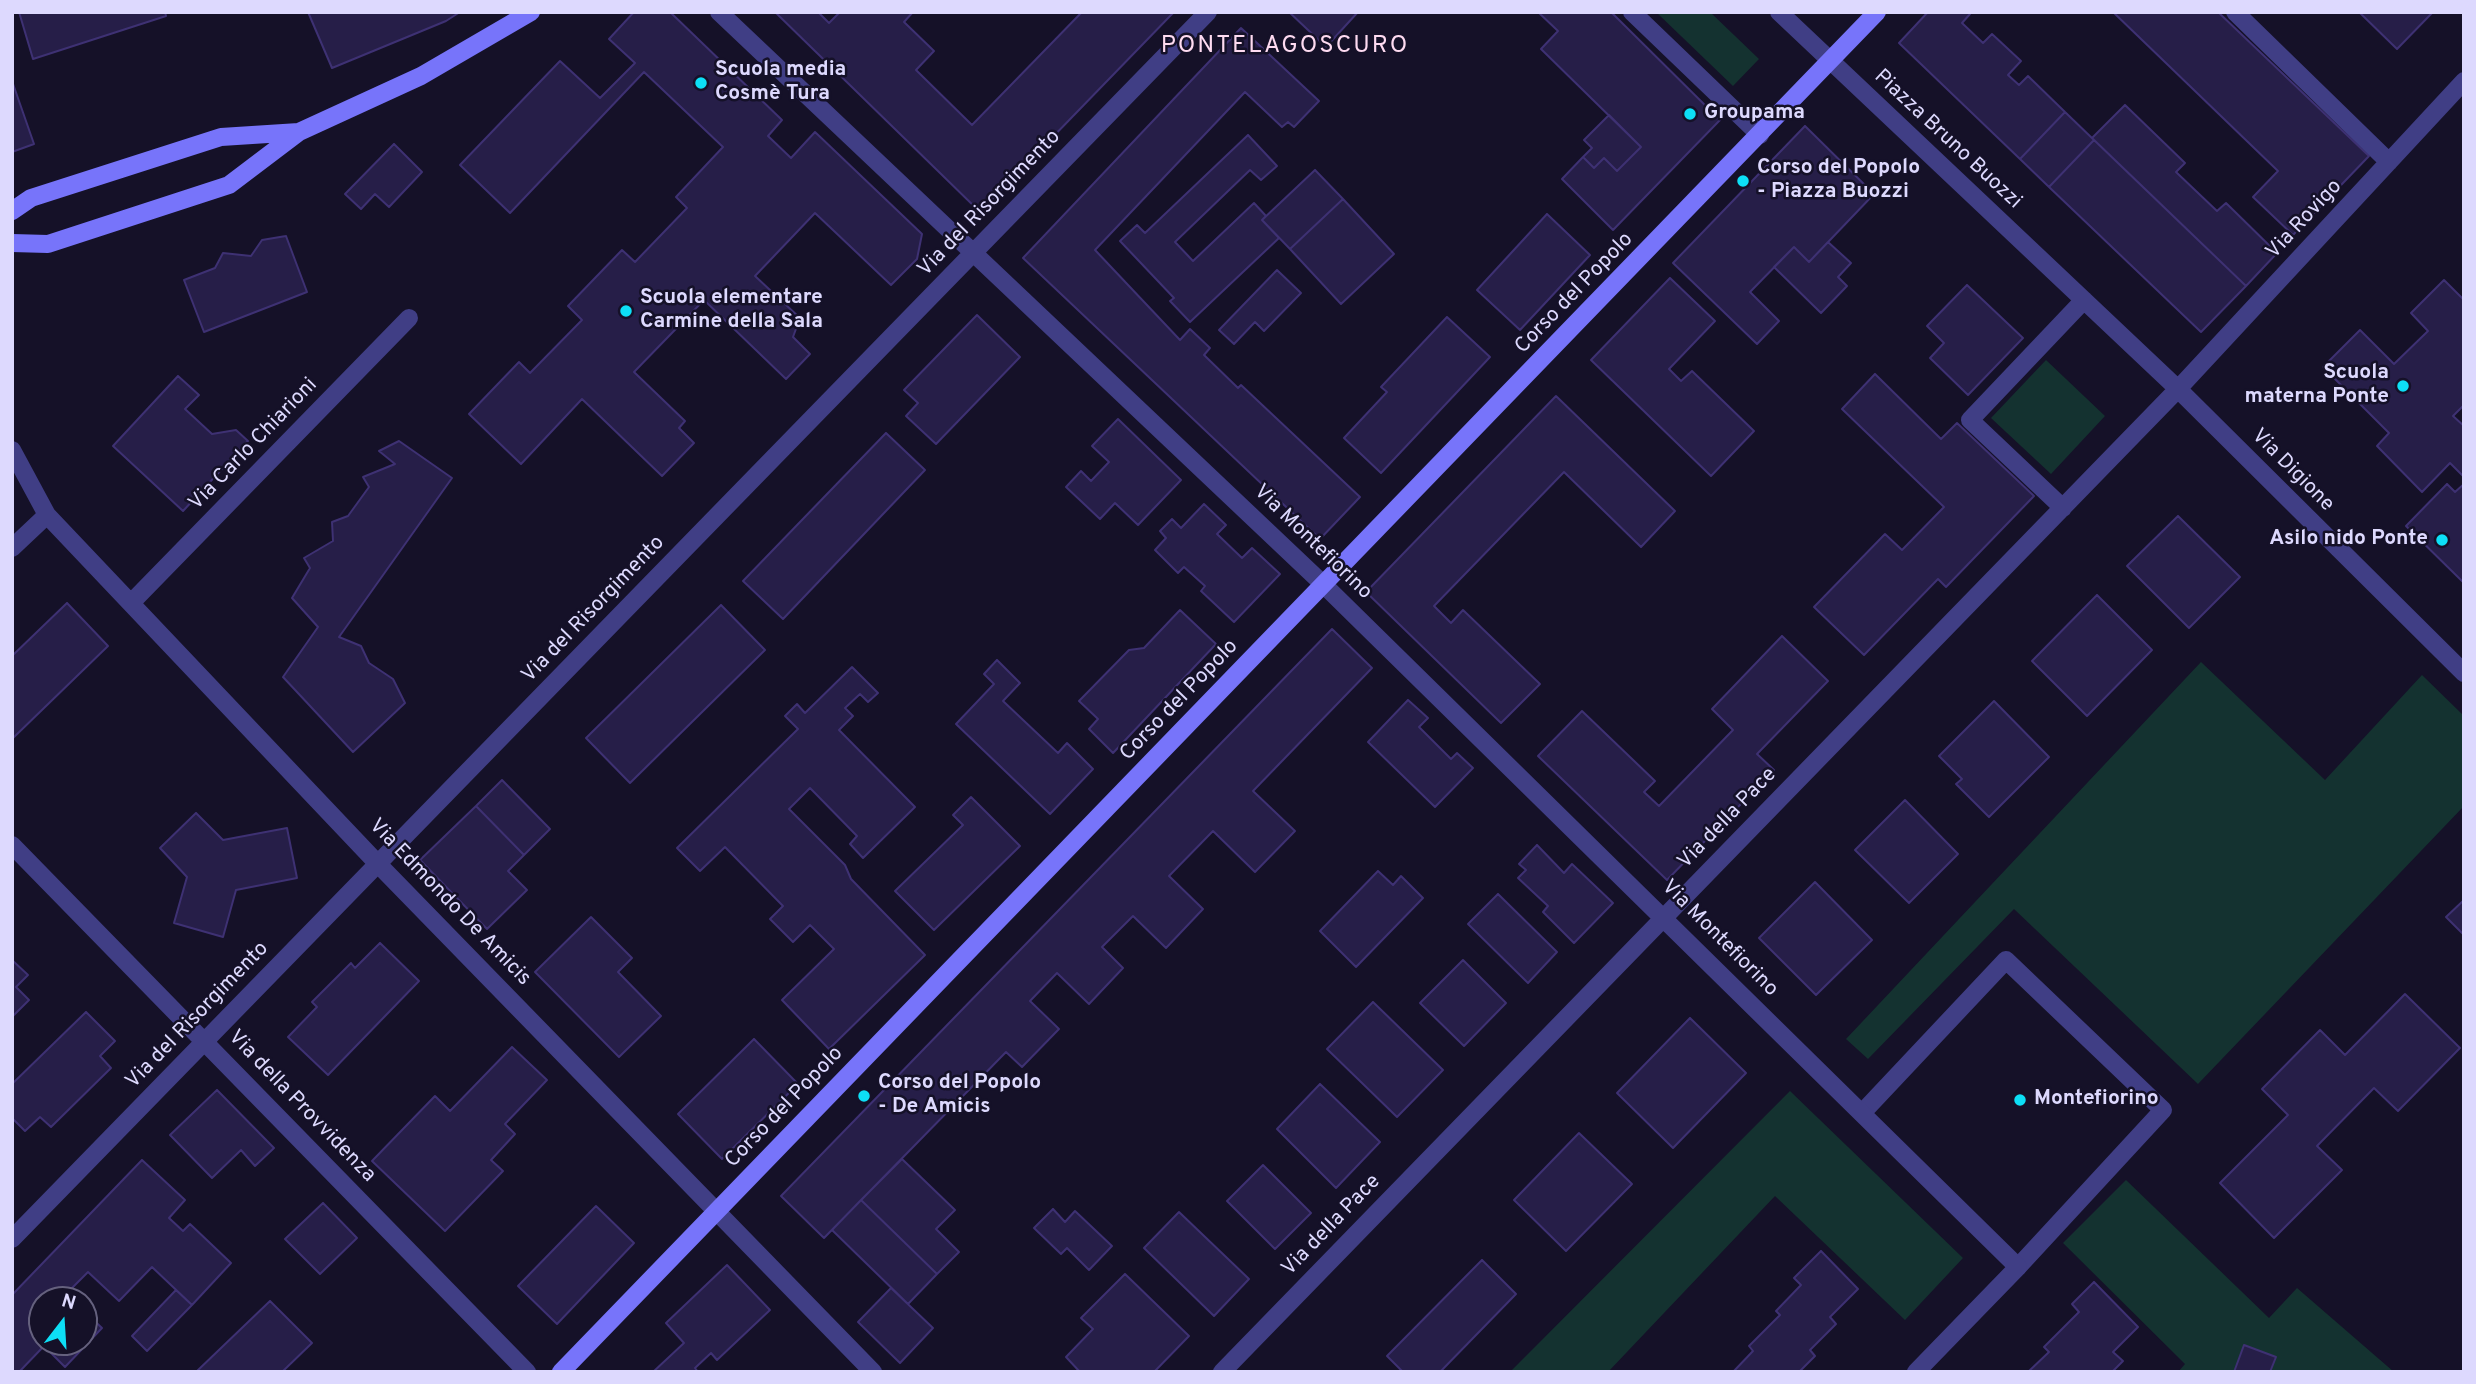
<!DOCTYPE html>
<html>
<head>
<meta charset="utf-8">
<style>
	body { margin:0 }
	#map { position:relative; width:2476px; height:1384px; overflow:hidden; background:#151128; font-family:Overpass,sans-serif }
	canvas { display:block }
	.frame { position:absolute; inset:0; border:14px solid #ddd9fe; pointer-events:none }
	.north { position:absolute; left:28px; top:1286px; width:70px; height:70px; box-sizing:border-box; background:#151128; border:2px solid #65617e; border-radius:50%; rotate:17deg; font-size:19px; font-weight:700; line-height:28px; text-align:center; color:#ddd9fe }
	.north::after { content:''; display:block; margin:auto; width:24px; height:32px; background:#0ddff6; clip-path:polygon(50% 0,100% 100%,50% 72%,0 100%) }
</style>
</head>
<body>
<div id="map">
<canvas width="2476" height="1384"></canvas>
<div class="frame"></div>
<div class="north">N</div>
</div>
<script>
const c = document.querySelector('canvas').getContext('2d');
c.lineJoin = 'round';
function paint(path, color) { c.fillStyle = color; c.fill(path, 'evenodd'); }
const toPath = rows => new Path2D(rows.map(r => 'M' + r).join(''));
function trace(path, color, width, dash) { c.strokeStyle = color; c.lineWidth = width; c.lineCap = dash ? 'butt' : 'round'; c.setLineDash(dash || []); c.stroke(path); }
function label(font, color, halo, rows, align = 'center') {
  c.font = font + ' Overpass,sans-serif'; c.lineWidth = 5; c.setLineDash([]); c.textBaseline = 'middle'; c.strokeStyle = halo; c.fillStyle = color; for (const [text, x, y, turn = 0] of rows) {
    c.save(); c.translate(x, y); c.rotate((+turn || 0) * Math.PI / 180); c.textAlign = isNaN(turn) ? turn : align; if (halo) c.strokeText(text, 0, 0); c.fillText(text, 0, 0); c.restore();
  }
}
paint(toPath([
	[1656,12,1710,12,1759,59,1733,86],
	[2046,360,2105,416,2051,474,1991,418],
	[2201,662,2325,780,2422,675,2464,716,2464,806,2198,1084,2014,909,1868,1059,1846,1039],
	[1790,1091,1963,1258,1905,1320,1775,1196,1608,1372,1510,1372],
	[2126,1180,2269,1318,2297,1288,2394,1372,2178,1372,2185,1364,2063,1243]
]), '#143230');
const building = toPath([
	[19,12,165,12,166,16,33,59,19,12],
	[308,12,460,12,446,21,332,68,308,12],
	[634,12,670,12,782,120,768,136,791,158,815,132,922,234,917,259,891,285,815,213,755,276,800,318,793,337,810,354,786,379,704,300,634,372,685,421,679,428,694,443,662,476,582,399,521,464,469,414,519,362,530,373,582,320,568,306,622,250,635,262,687,208,676,197,723,147,644,72,510,213,460,165,560,61,600,98,635,63,609,39,634,12],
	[775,12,818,12,829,23,840,12,913,12,904,22,934,51,916,70,972,125,1082,12,1174,12,980,212,775,12],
	[1289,12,1358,12,1326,47,1289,12],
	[1538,12,1611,12,1720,120,1613,230,1562,179,1583,157,1594,168,1604,158,1617,171,1641,147,1541,49,1558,31,1538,12],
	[1928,12,1968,12,1970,14,1962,23,1983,43,1992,34,2021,61,2008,75,2019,85,2028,76,2065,112,2020,159,1899,43,1928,12],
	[2113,12,2218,12,2369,156,2293,235,2253,197,2278,171,2113,12],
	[2359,12,2433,12,2397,49,2359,12],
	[1241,28,1319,101,1294,127,1288,122,1282,127,1245,92,1095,250,1180,340,1190,329,1210,348,1204,355,1238,388,1241,385,1360,497,1320,539,1023,258,1241,28],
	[12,81,34,144,12,152,12,81],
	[2125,105,2185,163,2176,172,2217,211,2226,203,2277,253,2246,286,2092,138,2125,105],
	[2065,112,2094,140,2049,187,2020,159,2065,112],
	[1609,115,1641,147,1617,171,1604,158,1594,168,1583,157,1592,148,1584,140,1609,115],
	[1805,126,1874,194,1809,262,1794,247,1750,292,1779,321,1757,344,1673,263,1805,126],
	[1248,135,1277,166,1261,180,1250,170,1175,242,1193,261,1254,203,1266,216,1262,220,1279,238,1190,322,1170,301,1174,298,1120,241,1137,225,1145,233,1248,135],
	[2094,140,2246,286,2201,332,2049,187,2094,140],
	[394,144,422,172,389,207,375,194,361,209,345,194,394,144],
	[1315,170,1343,199,1290,249,1262,220,1315,170],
	[1343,199,1394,254,1341,304,1290,249,1343,199],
	[1547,214,1590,255,1520,330,1477,290,1547,214],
	[286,236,307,292,204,332,184,280,215,268,223,253,251,256,262,240,286,236],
	[1828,242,1851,263,1838,277,1847,286,1821,313,1774,267,1794,247,1809,262,1828,242],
	[1277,270,1301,293,1264,331,1255,322,1234,344,1219,330,1277,270],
	[1670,278,1715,321,1669,369,1681,381,1692,371,1754,431,1711,476,1591,360,1670,278],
	[2444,280,2464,300,2464,405,2453,416,2464,426,2464,477,2450,463,2422,492,2377,446,2389,433,2323,367,2360,330,2394,364,2428,331,2411,313,2444,280],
	[1967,285,2023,338,1968,395,1930,358,1944,343,1927,326,1967,285],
	[977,315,1020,357,936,444,906,416,918,403,904,390,977,315],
	[1447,317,1490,357,1381,473,1344,438,1387,392,1381,387,1447,317],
	[1875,374,1941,439,1957,423,2034,496,1946,587,1938,579,1864,655,1814,607,1885,534,1902,550,1944,507,1842,409,1875,374],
	[178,376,199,395,185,409,212,434,236,430,248,441,183,511,113,446,178,376],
	[1556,396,1675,511,1641,547,1564,472,1434,606,1451,623,1463,610,1540,684,1501,723,1366,592,1556,396],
	[1118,419,1181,480,1138,525,1115,503,1100,519,1066,487,1081,471,1091,481,1109,462,1092,446,1118,419],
	[886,433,925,470,783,619,743,581,886,433],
	[399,441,452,478,339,637,361,646,369,663,393,679,405,703,353,752,283,677,318,627,292,598,310,568,304,558,333,541,332,522,348,516,369,487,363,477,395,464,379,451,399,441],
	[2447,484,2455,492,2464,484,2464,583,2406,526,2447,484],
	[1204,504,1226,525,1217,534,1242,558,1252,548,1280,574,1234,622,1201,591,1205,586,1184,567,1178,573,1155,550,1166,538,1160,531,1172,519,1181,528,1204,504],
	[2178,516,2240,577,2189,628,2127,566,2178,516],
	[2097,595,2152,650,2087,716,2032,661,2097,595],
	[67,603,108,646,12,739,12,656,67,603],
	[721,605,765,650,630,783,586,738,721,605],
	[1180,610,1216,644,1113,753,1089,729,1098,719,1079,701,1129,650,1144,648,1180,610],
	[1332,629,1372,668,1253,791,1295,831,1255,872,1213,831,1169,876,1203,909,1166,948,1133,916,1102,947,1123,968,1089,1004,1057,973,1030,1001,1059,1029,1022,1067,1006,1052,824,1238,781,1196,1332,629],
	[1782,636,1828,681,1757,754,1774,770,1667,880,1538,756,1582,711,1655,781,1644,792,1659,806,1733,730,1712,709,1782,636],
	[997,660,1020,683,1003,701,1058,753,1067,743,1093,769,1050,814,956,724,994,684,984,674,997,660],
	[852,667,878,693,868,702,860,694,845,708,853,716,839,730,915,807,863,858,850,844,857,836,810,788,789,809,845,865,851,879,925,955,829,1049,782,1000,834,949,810,925,793,942,770,919,783,906,725,847,700,871,677,848,798,729,785,716,797,704,805,713,852,667],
	[1408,700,1428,718,1419,727,1451,759,1457,753,1473,768,1435,807,1368,742,1408,700],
	[1994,701,2049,757,1989,817,1956,784,1962,779,1939,756,1994,701],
	[502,780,550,829,524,855,476,806,502,780],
	[971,797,1020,846,934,930,895,891,963,825,953,815,971,797],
	[1905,800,1958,854,1909,903,1855,850,1905,800],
	[476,806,524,855,508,871,527,890,487,929,420,860,476,806],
	[196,813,223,840,287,828,297,878,236,890,223,937,174,923,187,877,160,848,196,813],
	[1537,845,1564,873,1572,864,1613,903,1574,943,1543,912,1548,906,1518,878,1526,870,1519,864,1537,845],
	[1378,871,1393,885,1401,876,1423,898,1356,967,1320,931,1378,871],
	[1815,882,1872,940,1816,995,1759,938,1815,882],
	[1498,894,1557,952,1528,983,1468,924,1498,894],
	[2464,900,2464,935,2446,917,2464,900],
	[591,917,632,958,618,972,661,1016,619,1057,535,972,591,917],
	[380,943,419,981,328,1075,288,1037,317,1007,312,1002,351,963,355,968,380,943],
	[12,960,28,975,16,987,29,1000,12,1017,12,960],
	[1463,960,1506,1003,1464,1046,1420,1003,1463,960],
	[2405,994,2460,1048,2398,1111,2374,1088,2317,1146,2342,1170,2274,1238,2220,1183,2288,1115,2262,1089,2320,1030,2345,1055,2405,994],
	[1373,1002,1443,1070,1397,1117,1327,1049,1373,1002],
	[86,1012,115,1041,100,1056,111,1068,51,1127,40,1117,25,1131,12,1118,12,1084,86,1012],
	[1690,1018,1746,1073,1673,1148,1617,1093,1690,1018],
	[754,1039,798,1084,722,1159,678,1114,754,1039],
	[512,1047,547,1080,505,1124,515,1134,491,1160,503,1171,445,1231,372,1161,435,1096,450,1111,512,1047],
	[1320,1084,1380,1142,1336,1188,1277,1129,1320,1084],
	[217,1090,274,1148,255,1166,241,1150,212,1178,170,1135,217,1090],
	[1579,1133,1632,1184,1566,1251,1514,1200,1579,1133],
	[902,1159,955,1210,936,1229,959,1252,937,1274,861,1200,902,1159],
	[142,1160,185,1200,169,1218,183,1231,190,1224,231,1263,192,1305,152,1267,119,1301,88,1272,66,1294,73,1300,42,1300,42,1342,84,1342,84,1311,102,1328,65,1367,44,1346,19,1372,12,1372,12,1295,142,1160],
	[1263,1165,1311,1213,1275,1249,1227,1201,1263,1165],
	[861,1200,937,1274,908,1304,832,1230,861,1200],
	[323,1203,357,1238,320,1274,285,1239,323,1203],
	[596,1206,634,1243,557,1324,518,1286,596,1206],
	[1053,1209,1065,1222,1075,1211,1112,1246,1089,1270,1067,1248,1061,1254,1034,1228,1053,1209],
	[1179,1212,1249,1279,1214,1316,1144,1248,1179,1212],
	[1821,1251,1858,1289,1830,1317,1836,1324,1810,1350,1815,1356,1799,1372,1733,1372,1753,1351,1749,1346,1780,1315,1776,1311,1801,1285,1794,1278,1821,1251],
	[1482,1260,1516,1294,1440,1372,1403,1372,1387,1356,1482,1260],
	[727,1265,770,1310,717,1360,711,1353,695,1368,698,1372,653,1372,684,1343,666,1323,727,1265],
	[1125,1274,1189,1336,1154,1372,1080,1372,1066,1357,1093,1329,1081,1318,1125,1274],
	[2094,1282,2138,1327,2113,1352,2123,1361,2112,1372,2028,1372,2049,1352,2044,1347,2079,1312,2072,1304,2094,1282],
	[891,1288,933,1328,900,1363,858,1322,891,1288],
	[176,1290,192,1305,147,1351,132,1336,176,1290],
	[270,1301,312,1343,282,1372,196,1372,270,1301],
	[2244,1345,2276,1357,2270,1372,2234,1372,2244,1345]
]);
paint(building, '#261e48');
trace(building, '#3e3173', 2);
trace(toPath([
	[1862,1113,2006,960,2163,1110,2018,1267]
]), '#403e85', 18);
trace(toPath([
	[719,12,1324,585,2018,1267,1916,1372],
	[1632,12,1760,135],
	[1779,12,2178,389,2464,673],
	[2235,12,2389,162],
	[12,450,47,515,378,864,873,1372],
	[2063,508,1970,420,2084,300],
	[12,548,47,515],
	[131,603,409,318],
	[12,845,527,1372],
	[12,1239,1208,12],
	[1222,1372,2178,389,2464,81]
]), '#403e85', 18);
trace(toPath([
	[12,211,31,198,221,137,299,132],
	[12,243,48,244,229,185,299,132,421,76,531,12],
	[561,1372,1877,12]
]), '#7774fa', 18);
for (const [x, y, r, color] of [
	[701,83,7,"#0ddff6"],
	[1690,114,7,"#0ddff6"],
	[1743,181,7,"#0ddff6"],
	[626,311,7,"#0ddff6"],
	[2403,386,7,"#0ddff6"],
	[2442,540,7,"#0ddff6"],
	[864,1096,7,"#0ddff6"],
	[2020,1100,7,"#0ddff6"]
]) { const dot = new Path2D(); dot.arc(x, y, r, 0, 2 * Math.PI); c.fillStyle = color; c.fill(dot); trace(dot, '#151128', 2.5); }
label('bold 21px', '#ddd9fe', '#151128', [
	["Scuola media",715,71],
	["Cosmè Tura",715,95],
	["Groupama",1704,114],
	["Corso del Popolo",1757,169],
	["- Piazza Buozzi",1757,193],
	["Scuola elementare",640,299],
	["Carmine della Sala",640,323],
	["Scuola",2389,374,"right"],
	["materna Ponte",2389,398,"right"],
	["Asilo nido Ponte",2428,540,"right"],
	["Corso del Popolo",878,1084],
	["- De Amicis",878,1108],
	["Montefiorino",2034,1100]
], 'left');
label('21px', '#ddd9fe', '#151128', [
	["Piazza Bruno Buozzi",1947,140,43],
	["Via del Risorgimento",990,204,-46],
	["Via Rovigo",2305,220,-47],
	["Corso del Popolo",1575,294,-46],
	["Via Carlo Chiarioni",254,445,-46],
	["Via Digione",2292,471,45],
	["Via Montefiorino",1312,543,44],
	["Via del Risorgimento",594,610,-46],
	["Corso del Popolo",1180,701,-46],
	["Via della Pace",1728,819,-46],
	["Via Edmondo De Amicis",449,903,46],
	["Via Montefiorino",1719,939,45],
	["Via del Risorgimento",198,1016,-46],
	["Via della Provvidenza",301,1107,46],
	["Corso del Popolo",785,1108,-46],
	["Via della Pace",1332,1226,-46]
]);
c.letterSpacing = '2px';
label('24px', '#fedbf1', '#151128', [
	["PONTELAGOSCURO",1285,47]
]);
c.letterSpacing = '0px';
</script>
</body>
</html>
